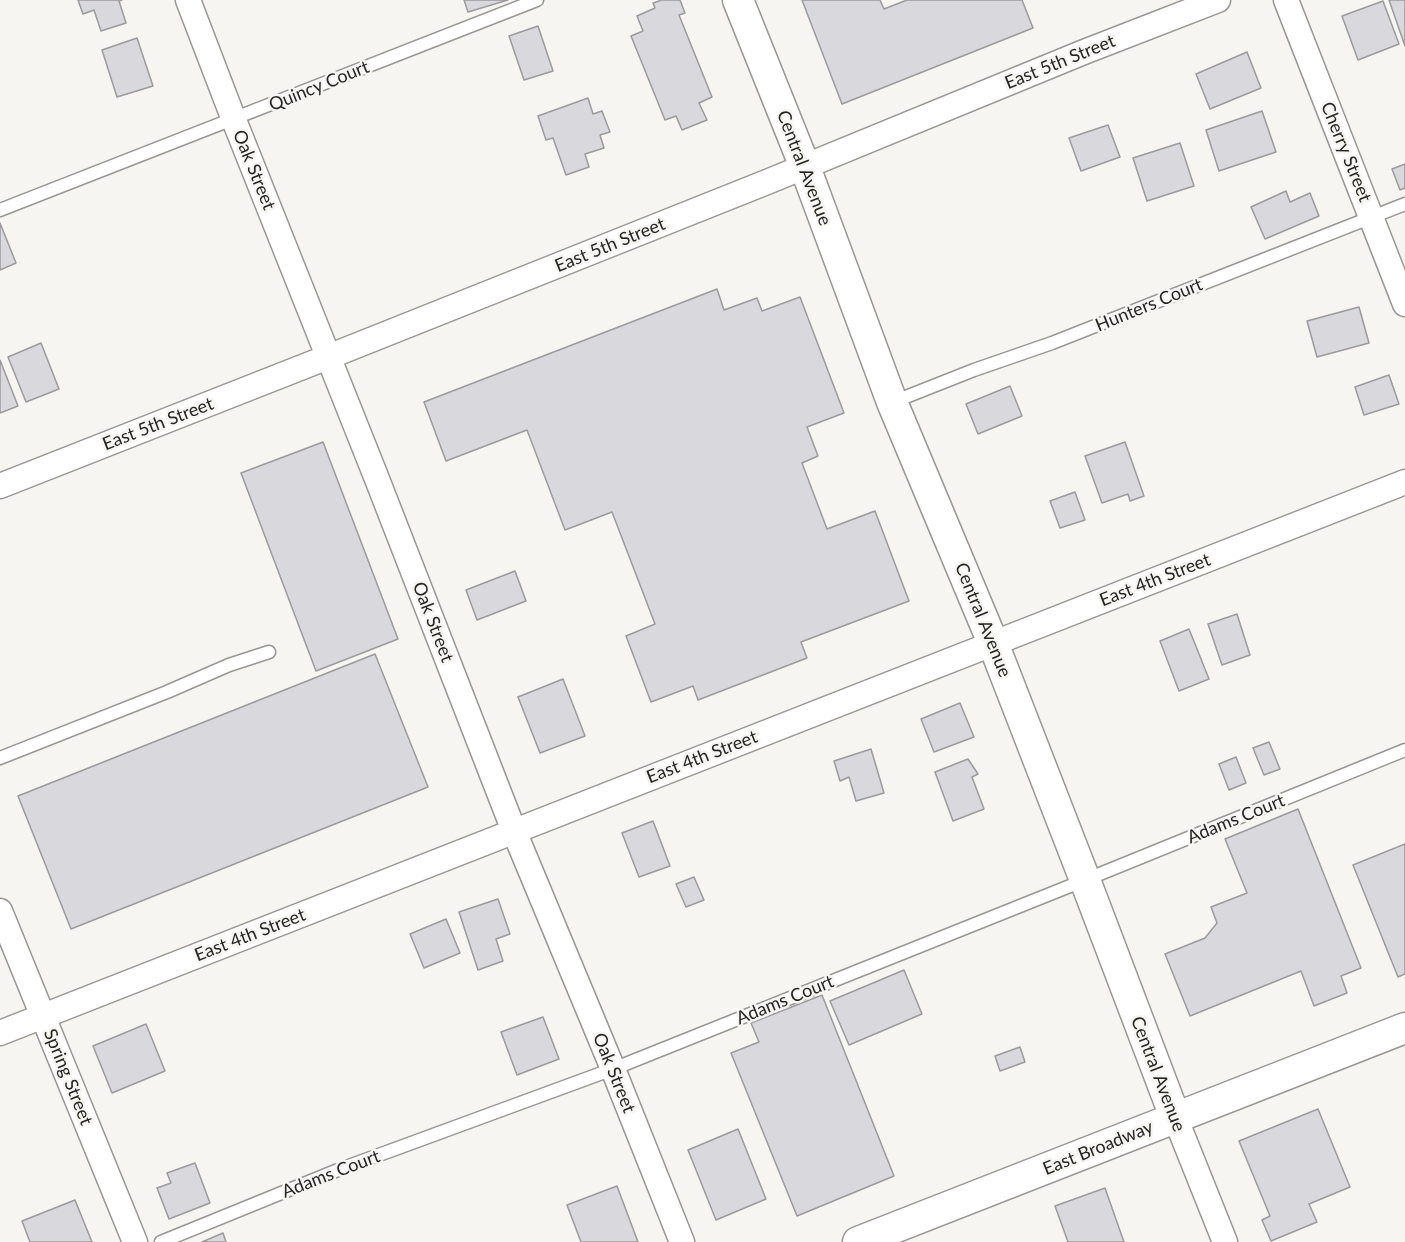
<!DOCTYPE html>
<html>
<head>
<meta charset="utf-8">
<style>
	body { margin:0 }
	canvas { display:block; background:#f6f5f1 }
</style>
</head>
<body>
<canvas width="1405" height="1242"></canvas>
<script>
const c = document.querySelector('canvas').getContext('2d');
c.lineJoin = 'round';
function paint(path, color) { c.fillStyle = color; c.fill(path, 'evenodd'); }
const toPath = rows => new Path2D(rows.map(r => 'M' + r).join(''));
function trace(path, color, width, dash) { c.strokeStyle = color; c.lineWidth = width; c.lineCap = dash ? 'butt' : 'round'; c.setLineDash(dash || []); c.stroke(path); }
function label(font, color, halo, rows, align = 'center') {
  c.font = font + ' Lato,sans-serif'; c.lineWidth = 5; c.setLineDash([]); c.textBaseline = 'middle'; c.strokeStyle = halo; c.fillStyle = color; for (const [text, x, y, turn = 0] of rows) {
    c.save(); c.translate(x, y); c.rotate((+turn || 0) * Math.PI / 180); c.textAlign = isNaN(turn) ? turn : align; if (halo) c.strokeText(text, 0, 0); c.fillText(text, 0, 0); c.restore();
  }
}
const building = toPath([
	[78,0,122,0,119,1,126,23,101,31,94,10,83,14,78,0],
	[464,0,508,0,468,12,464,0],
	[662,0,680,0,685,13,679,15,712,97,699,103,707,120,682,130,676,116,665,120,631,36,643,31,637,16,655,8,653,3,662,0],
	[802,0,880,0,884,9,907,0,1022,0,1033,28,842,104,802,0],
	[1389,0,1405,0,1405,46,1389,0],
	[1383,1,1399,44,1358,60,1342,16,1383,1],
	[538,26,553,71,524,80,509,36,538,26],
	[137,38,153,86,117,97,102,50,137,38],
	[1247,52,1261,88,1210,109,1196,74,1247,52],
	[588,98,593,114,602,111,610,132,600,135,604,148,585,154,589,167,566,175,553,138,546,140,538,116,588,98],
	[1262,111,1276,152,1219,171,1206,130,1262,111],
	[1108,125,1120,157,1081,171,1069,138,1108,125],
	[1180,143,1194,186,1147,201,1133,158,1180,143],
	[1405,164,1405,188,1400,190,1392,169,1405,164],
	[1286,191,1290,202,1310,193,1319,216,1265,239,1251,207,1286,191],
	[0,223,16,263,0,270,0,223],
	[717,289,724,310,757,298,762,311,800,297,844,413,807,427,818,456,802,463,827,529,875,511,909,601,801,642,807,658,698,700,693,686,651,702,626,636,655,624,612,512,565,530,527,430,446,461,424,402,717,289],
	[1359,307,1369,343,1317,357,1307,321,1359,307],
	[41,343,59,389,26,402,8,357,41,343],
	[0,360,18,406,0,413,0,360],
	[1389,375,1399,404,1364,415,1355,387,1389,375],
	[1010,386,1022,416,978,434,966,404,1010,386],
	[323,442,398,639,316,671,241,473,323,442],
	[1125,442,1144,496,1130,501,1128,494,1102,503,1085,456,1125,442],
	[1075,492,1085,520,1060,528,1050,501,1075,492],
	[515,571,526,601,477,620,466,590,515,571],
	[1237,614,1250,655,1222,665,1208,624,1237,614],
	[1189,629,1209,679,1179,691,1160,641,1189,629],
	[375,654,428,787,71,929,18,796,375,654],
	[563,679,585,736,540,753,518,697,563,679],
	[960,703,974,737,934,752,921,719,960,703],
	[1269,742,1280,769,1264,775,1253,748,1269,742],
	[871,749,884,793,856,801,849,777,840,781,834,761,871,749],
	[1236,757,1246,783,1229,790,1219,764,1236,757],
	[968,759,978,774,972,777,984,809,953,821,935,772,968,759],
	[1298,809,1361,968,1341,976,1347,993,1314,1006,1301,971,1190,1016,1165,954,1205,938,1217,923,1211,907,1247,893,1225,839,1298,809],
	[653,821,670,866,639,877,622,833,653,821],
	[1405,844,1405,974,1398,977,1353,865,1405,844],
	[694,877,704,900,686,907,676,884,694,877],
	[498,899,510,934,496,939,503,961,478,970,459,912,498,899],
	[446,919,460,953,424,968,410,934,446,919],
	[904,970,922,1014,849,1045,830,1001,904,970],
	[822,995,894,1176,797,1216,731,1053,759,1042,751,1023,822,995],
	[543,1017,559,1059,517,1075,501,1032,543,1017],
	[146,1024,165,1071,112,1093,93,1046,146,1024],
	[1020,1047,1025,1062,1000,1071,995,1056,1020,1047],
	[1318,1109,1350,1187,1309,1204,1317,1222,1271,1241,1262,1220,1270,1216,1239,1141,1318,1109],
	[738,1129,766,1199,716,1220,688,1150,738,1129],
	[195,1163,210,1203,169,1219,157,1188,171,1183,167,1173,195,1163],
	[617,1186,638,1242,581,1242,567,1205,617,1186],
	[1105,1188,1124,1242,1068,1242,1055,1206,1105,1188],
	[75,1200,92,1242,30,1242,22,1221,75,1200],
	[223,1233,226,1242,202,1242,223,1233]
]);
paint(building, '#d9d8dc');
trace(building, '#9b9b9e', 1.5);
const service = toPath([
	[0,210,537,0],
	[893,402,974,370,1052,343,1405,204],
	[0,758,167,692,229,665,269,652],
	[161,1242,338,1170,613,1069,1085,880,1405,750]
]);
const minor = toPath([
	[188,0,234,120,377,479,514,831,613,1069,682,1242],
	[1286,0,1405,304],
	[0,486,328,357,767,182,1084,52,1218,0],
	[0,911,135,1242],
	[0,1033,1405,482],
	[1175,1117,1225,1242]
]);
const tertiary = toPath([
	[738,0,805,167,892,402,993,643,1085,880,1175,1117],
	[858,1242,1405,1028]
]);
trace(service, '#989794', 15);
trace(minor, '#989794', 27);
trace(tertiary, '#989794', 33);
trace(service, '#fff', 12);
trace(minor, '#fff', 24);
trace(tertiary, '#fff', 30);
label('18px', '#242422', '#f6f5f1', [
	["East 5th Street",1060,62,-22],
	["Quincy Court",319,86,-22],
	["Cherry Street",1346,152,68],
	["Central Avenue",804,168,69],
	["Oak Street",254,170,68],
	["East 5th Street",610,245,-22],
	["Hunters Court",1149,305,-22],
	["East 5th Street",158,424,-21],
	["East 4th Street",1155,580,-21],
	["Central Avenue",983,620,68],
	["Oak Street",433,622,69],
	["East 4th Street",702,757,-21],
	["Adams Court",1236,819,-22],
	["East 4th Street",250,935,-21],
	["Adams Court",785,1000,-22],
	["Oak Street",614,1073,68],
	["Central Avenue",1158,1074,69],
	["Spring Street",68,1077,68],
	["East Broadway",1098,1148,-22],
	["Adams Court",331,1174,-21]
]);
</script>
</body>
</html>
